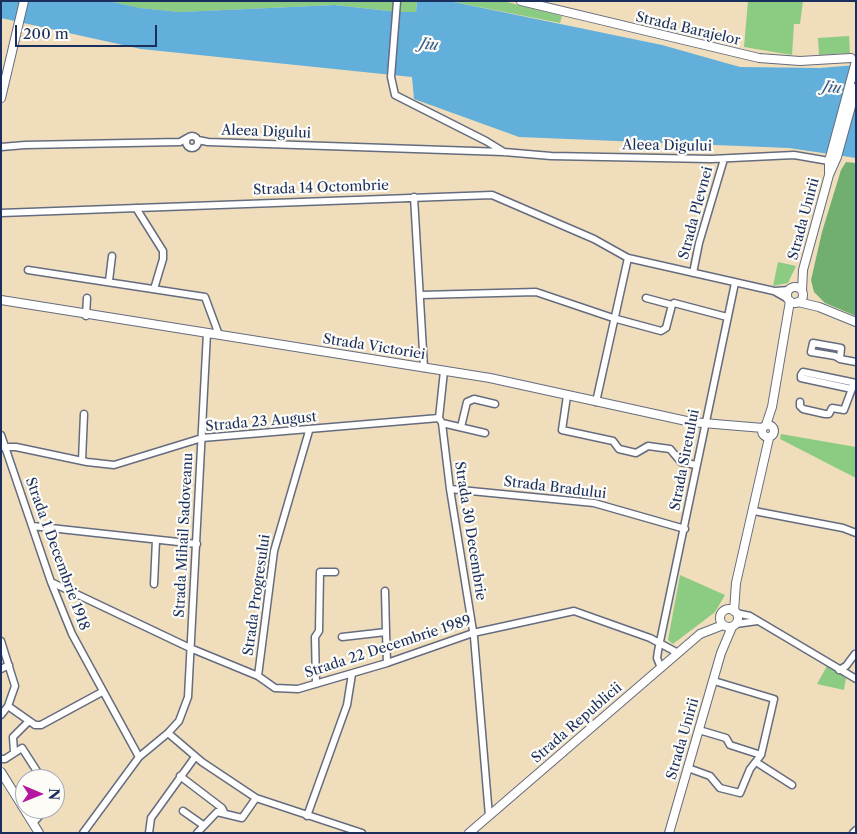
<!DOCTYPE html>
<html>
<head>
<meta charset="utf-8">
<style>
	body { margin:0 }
	#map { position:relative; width:857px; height:834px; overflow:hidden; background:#efddbb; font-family:"Libre Caslon Text",serif }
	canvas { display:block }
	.frame { position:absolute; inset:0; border:2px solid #1b2f5e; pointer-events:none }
	.north { position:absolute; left:15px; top:769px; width:50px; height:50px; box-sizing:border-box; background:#fdfcf7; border:1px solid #a3aaba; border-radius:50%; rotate:91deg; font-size:14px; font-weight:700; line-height:20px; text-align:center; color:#1b2f5e }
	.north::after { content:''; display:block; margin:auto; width:18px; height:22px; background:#b5179e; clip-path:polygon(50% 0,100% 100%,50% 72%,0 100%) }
	.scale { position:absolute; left:15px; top:25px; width:142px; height:22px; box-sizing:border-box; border:2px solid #1b2f5e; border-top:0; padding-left:6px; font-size:15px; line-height:18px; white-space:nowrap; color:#1b2f5e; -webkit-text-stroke:4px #fdfcf7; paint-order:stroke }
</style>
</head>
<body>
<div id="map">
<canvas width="857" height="834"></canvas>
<div class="frame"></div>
<div class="north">N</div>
<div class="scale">200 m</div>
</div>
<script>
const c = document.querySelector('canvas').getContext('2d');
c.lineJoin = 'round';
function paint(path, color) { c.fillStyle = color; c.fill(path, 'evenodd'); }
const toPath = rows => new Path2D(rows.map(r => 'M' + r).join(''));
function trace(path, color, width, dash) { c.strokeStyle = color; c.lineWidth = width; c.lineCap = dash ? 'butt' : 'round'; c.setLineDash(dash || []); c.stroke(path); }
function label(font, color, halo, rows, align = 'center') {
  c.font = font + ' "Libre Caslon Text",serif'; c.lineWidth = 4.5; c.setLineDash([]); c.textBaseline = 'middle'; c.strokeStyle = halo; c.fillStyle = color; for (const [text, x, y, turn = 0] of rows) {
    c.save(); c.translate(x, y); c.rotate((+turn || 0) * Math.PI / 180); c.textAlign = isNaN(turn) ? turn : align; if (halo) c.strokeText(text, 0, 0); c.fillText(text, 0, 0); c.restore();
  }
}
paint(toPath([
	[108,1,417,1,416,12,398,12,335,5,180,12,139,8],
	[449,1,503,1,562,16,560,23],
	[748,1,803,1,800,24,794,24,792,55,744,47],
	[849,36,850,53,819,55,818,38],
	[778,262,796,266,788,283,773,286],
	[781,434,856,447,856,478,780,439],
	[680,575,725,595,715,612,673,644,668,640],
	[827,666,846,678,844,690,817,684]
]), '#8ccb82');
paint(toPath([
	[846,162,856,163,856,316,825,303,814,292,811,280,822,232,841,170]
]), '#71af70');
paint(toPath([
	[1,1,108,1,140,8,180,12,335,5,398,12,416,12,417,1,449,1,662,45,740,67,820,68,856,65,856,158,789,148,519,137,414,99,412,77,141,49,1,18]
]), '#61afda');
const minor = toPath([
	[397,1,391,77,395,95,486,141,504,152],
	'186 142a6 6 0 1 1 12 0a6 6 0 1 1-12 0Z',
	[198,140,208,142,504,152,551,156,711,159,794,155,829,161],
	[1,147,25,145,180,142,187,138],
	[414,197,424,368],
	[136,208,163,251,163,259,154,289],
	[1,213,492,195,594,239,628,258,774,291,788,299],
	[28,270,205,297,219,335],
	[693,273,699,243,724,159],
	[109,281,112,256],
	[775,291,789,290],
	[421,295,536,292,613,318,661,331,666,328,672,305,674,303,727,317],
	[646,298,672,305],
	[86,316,87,298],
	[840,359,841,348,813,343,811,352,835,356,840,359,856,362],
	[444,371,439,418,442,423,450,489,474,637,489,816],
	[852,389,801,378,801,375,803,372,856,383],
	[567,396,562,430,613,441,619,449,636,453,648,446,670,449,681,462,696,465],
	[596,402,628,258],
	[800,402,800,406,803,409,825,414,829,414,832,408,844,410,853,386],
	[442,423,485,433],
	[461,427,467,402,474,399,495,404],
	[1,435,51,582,72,634,139,757],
	[1,447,16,447,87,462,114,465,202,438,439,418],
	[82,461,84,414],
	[450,489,594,503,685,529],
	[754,511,843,528,856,533],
	[32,526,197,544],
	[51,582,190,648,258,676,275,688,298,689,387,663,473,633,574,611,650,638,678,653],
	[154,584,156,540],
	[385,591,386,632],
	[736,613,750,616,856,679],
	[736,624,757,621],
	[342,637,386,632,387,663],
	[1,641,15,686,8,706,1,715],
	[661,668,657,658,658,651,735,283],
	[1,669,9,665],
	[839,670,846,666,855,654],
	[258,676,274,551,309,431],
	[316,684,315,637,319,631,320,572,335,572],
	[8,706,35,725,41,725,102,692],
	[699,730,726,738,730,745,761,755],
	[168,733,202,762,256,798,362,833],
	[14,752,13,737,29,721],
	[1,759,5,759,22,748,42,779],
	[756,762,792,785],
	[688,768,710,776,720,788,740,793,750,769,761,755,774,699,714,681],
	[180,776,222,808,224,812],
	[183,811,203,825],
	[307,816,347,705,352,674],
	[33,823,46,809],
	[83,833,139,757,168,733,179,721,188,697,207,333],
	[149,833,151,818,195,757],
	[197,833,217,812,242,818,256,798],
	[853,833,856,830]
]);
const major = toPath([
	[521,1,759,58,800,61,851,58],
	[1,98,24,1],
	[829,173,829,161,856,61],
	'787 295a8 8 0 1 1 16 0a8 8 0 1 1-16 0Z',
	[802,291,803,270,829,175,837,157,856,88],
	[1,300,490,378,691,422,763,428],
	[798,302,819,307,856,322],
	'762 431a6 6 0 1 1 12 0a6 6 0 1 1-12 0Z',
	[766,425,772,407,790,301],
	'720 618a9 9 0 1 1 18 0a9 9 0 1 1-18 0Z',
	[734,611,736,583,769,438],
	[1,772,39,833],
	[469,833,700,634,723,625],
	[669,833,721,653,732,627]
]);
trace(minor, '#656c7f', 9);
trace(major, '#656c7f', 10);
trace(minor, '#fff', 6);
trace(major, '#fff', 8);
label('14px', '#1b2f5e', '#fdfcf7', [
	["Strada Barajelor",688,29,13],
	["Aleea Digului",266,132,2],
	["Aleea Digului",667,146,1],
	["Strada 14 Octombrie",321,188,-2],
	["Strada Plevnei",696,213,-75],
	["Strada Unirii",804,219,-75],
	["Strada Victoriei",374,347,9],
	["Strada 23 August",261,422,-5],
	["Strada Siretului",685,460,-79],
	["Strada Bradului",555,488,7],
	["Strada 30 Decembrie",470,531,81],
	["Strada Mihail Sadoveanu",184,535,-87],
	["Strada 1 Decembrie 1918",57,554,70],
	["Strada Progresului",257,595,-82],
	["Strada 22 Decembrie 1989",388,647,-18],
	["Strada Republicii",577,723,-41],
	["Strada Unirii",683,739,-74]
]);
label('italic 15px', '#345c89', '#fdfcf7', [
	["Jiu",429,45,6],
	["Jiu",832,88,6]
]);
</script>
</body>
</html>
